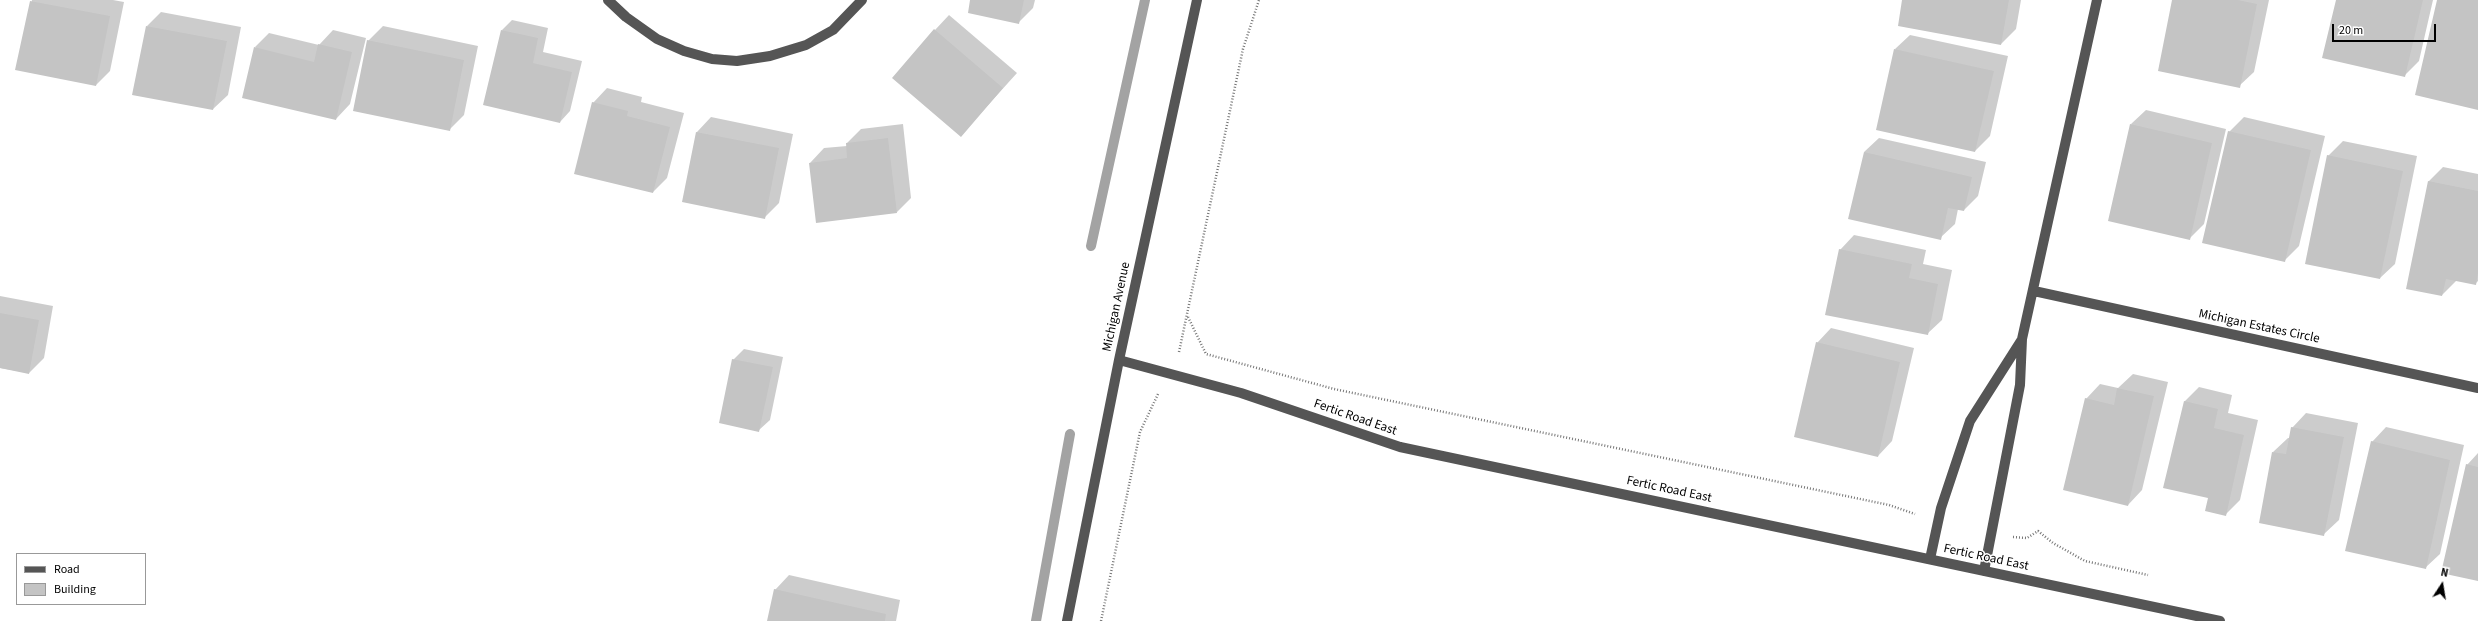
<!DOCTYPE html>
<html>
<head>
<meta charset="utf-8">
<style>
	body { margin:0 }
	#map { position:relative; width:2478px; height:621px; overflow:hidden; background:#fff; font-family:"Source Sans 3",sans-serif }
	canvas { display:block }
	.legend { position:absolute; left:16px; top:553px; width:130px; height:52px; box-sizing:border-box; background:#fff; border:1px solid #999; margin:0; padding:5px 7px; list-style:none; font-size:12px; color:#000 }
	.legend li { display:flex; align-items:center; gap:8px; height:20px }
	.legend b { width:20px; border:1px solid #999 }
	.north { position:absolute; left:2422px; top:565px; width:40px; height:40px; -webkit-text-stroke:3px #fff; paint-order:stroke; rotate:12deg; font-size:11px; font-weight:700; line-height:16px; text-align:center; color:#000 }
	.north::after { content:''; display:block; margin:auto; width:14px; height:18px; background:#000; clip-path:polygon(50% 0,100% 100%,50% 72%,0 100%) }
	.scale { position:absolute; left:2332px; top:24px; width:104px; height:18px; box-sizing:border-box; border:2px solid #000; border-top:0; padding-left:5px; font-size:12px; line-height:14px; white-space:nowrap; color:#000; -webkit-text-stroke:3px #fff; paint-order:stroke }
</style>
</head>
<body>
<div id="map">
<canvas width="2478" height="621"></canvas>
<ul class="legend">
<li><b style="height:5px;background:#555"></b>Road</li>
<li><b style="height:11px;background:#c4c4c4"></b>Building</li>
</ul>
<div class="north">N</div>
<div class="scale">20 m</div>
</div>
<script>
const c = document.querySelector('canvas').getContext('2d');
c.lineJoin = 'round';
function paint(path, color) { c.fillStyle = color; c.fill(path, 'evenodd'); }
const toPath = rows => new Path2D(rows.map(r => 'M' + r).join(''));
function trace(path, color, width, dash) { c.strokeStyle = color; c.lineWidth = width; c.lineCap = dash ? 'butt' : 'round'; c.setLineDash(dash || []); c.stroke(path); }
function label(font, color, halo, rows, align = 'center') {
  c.font = font + ' "Source Sans 3",sans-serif'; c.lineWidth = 3; c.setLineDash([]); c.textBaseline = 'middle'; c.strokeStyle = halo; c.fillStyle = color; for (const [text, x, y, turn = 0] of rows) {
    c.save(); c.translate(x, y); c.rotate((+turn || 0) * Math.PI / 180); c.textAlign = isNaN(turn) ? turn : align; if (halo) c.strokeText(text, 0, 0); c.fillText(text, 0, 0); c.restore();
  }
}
paint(toPath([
	[32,0,113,0,124,2,110,71,96,85,17,69],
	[971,0,1035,0,1033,8,1018,23],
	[1903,0,2021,0,2016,29,2001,44],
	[2173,0,2269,0,2254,72,2239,86],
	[2337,0,2433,0,2419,61,2404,76],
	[161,12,241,27,228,95,213,109,147,26],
	[949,15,1017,73,961,135,935,30],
	[512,20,548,28,543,52,582,61,570,111,560,122,502,30],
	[383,26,478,46,464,115,449,130,368,41],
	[333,30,366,38,350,104,336,119,255,47,269,33,319,45],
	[1910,35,2008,56,1990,136,1975,151,1895,49],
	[607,88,642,97,641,102,684,113,667,178,653,192,593,103],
	[2146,110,2226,129,2204,224,2189,239,2131,124],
	[711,117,793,134,779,203,764,218,683,201,697,132],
	[2244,117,2325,136,2299,246,2284,261,2229,132],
	[903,124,911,198,897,212,810,163,824,148,847,146,847,143,861,129],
	[1879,138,1986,162,1978,196,1964,210,1958,209,1955,224,1940,238,1864,152],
	[2343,141,2417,156,2395,264,2380,278,2328,156],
	[2443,167,2478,174,2478,281,2475,284,2457,280,2442,295,2429,181],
	[1854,235,1926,250,1923,264,1952,270,1942,320,1927,334,1840,250],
	[0,296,53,306,44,358,29,373,0,368],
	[1831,328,1914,348,1892,441,1878,456,1817,343],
	[744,349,783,357,770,420,759,430,733,360],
	[2133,374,2168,382,2142,490,2128,505,2086,399,2100,384,2118,388],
	[2199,387,2232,395,2228,413,2258,420,2240,500,2225,515,2210,498,2184,402],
	[2306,413,2358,423,2339,520,2324,534,2273,452,2288,438,2290,438,2292,428],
	[2386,427,2464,445,2440,554,2425,568,2372,442],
	[2478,453,2478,580,2467,465],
	[789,575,900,600,896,621,768,621,775,590]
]), '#0003');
trace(toPath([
	[1091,246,1145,0],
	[1036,621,1070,434]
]), '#a3a3a3', 10);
paint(toPath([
	[970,0,1024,0,1019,24,968,13],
	[1902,0,2009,0,2001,45,1898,26],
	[2172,0,2238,0,2257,4,2240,88,2158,71],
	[2336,0,2423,0,2405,77,2322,58],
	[2437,0,2478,0,2478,110,2415,95],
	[30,1,110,16,96,86,15,70],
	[146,26,227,41,213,110,132,95],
	[934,29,1003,88,961,137,892,78],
	[501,30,538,38,533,63,572,72,560,123,483,105],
	[367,40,464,60,450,131,353,111],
	[318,44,352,52,336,120,242,98,254,47,314,62],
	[1894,49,1994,71,1975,152,1876,130],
	[592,102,628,111,627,116,670,127,653,193,574,174],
	[2130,124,2212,143,2190,240,2108,221],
	[2228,131,2311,150,2285,262,2202,243],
	[696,132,779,148,765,219,682,202],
	[888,138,897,213,816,223,809,163,847,158,846,143],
	[1864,152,1972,177,1964,211,1948,208,1941,240,1848,219],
	[2327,155,2403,171,2380,279,2305,264],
	[2428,181,2478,191,2478,273,2476,285,2446,279,2442,296,2406,289],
	[1839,249,1912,264,1909,278,1938,284,1928,335,1825,315],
	[0,313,39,320,29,374,0,368],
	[1816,342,1900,362,1878,457,1794,437],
	[732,359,773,367,759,432,719,423],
	[2117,388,2154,396,2128,506,2063,490,2085,398,2114,405],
	[2184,401,2218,409,2214,428,2244,435,2226,516,2205,511,2208,498,2163,488],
	[2291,427,2344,437,2324,536,2259,523,2272,452,2286,454],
	[2371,441,2450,460,2426,569,2345,551],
	[2466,464,2478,467,2478,581,2441,573],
	[774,589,886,614,885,621,767,621]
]), '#c4c4c4');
trace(toPath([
	[1188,317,1206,354,1334,389,1889,505,1915,514],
	[1179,352,1243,49,1259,0],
	[2013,537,2027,538,2038,531,2053,543,2085,561,2148,575],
	[1101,621,1140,432,1158,394]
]), '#777', 2.5, [1, 2]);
trace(toPath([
	[608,0,626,17,657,39,684,51,712,59,737,61,770,56,806,45,833,30,862,0],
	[2034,291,2478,388],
	[1119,360,1241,393,1400,447,2220,621],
	[1930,559,1941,508,1970,421,2021,341],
	[1984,571,2020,385,2022,339,2097,0],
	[1067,621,1119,360,1197,0]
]), '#555', 10);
label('13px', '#000', '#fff', [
	["Michigan Avenue",1117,307,-78],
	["Michigan Estates Circle",2259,327,12],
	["Fertic Road East",1355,418,19],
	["Fertic Road East",1669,490,12],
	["Fertic Road East",1986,558,12]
]);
</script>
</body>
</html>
